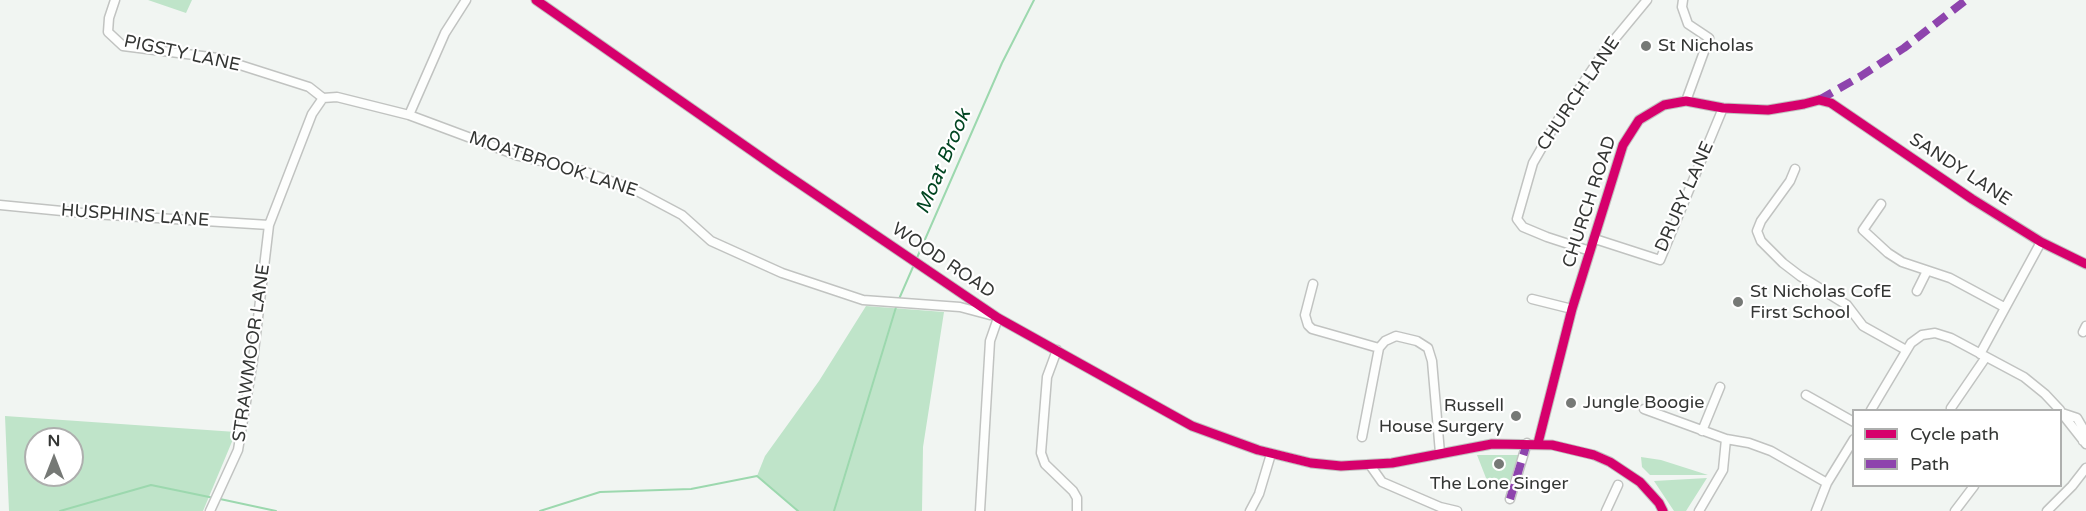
<!DOCTYPE html>
<html>
<head>
<meta charset="utf-8">
<style>
	body { margin:0 }
	#map { position:relative; width:2086px; height:511px; overflow:hidden; background:#f1f5f2; font-family:"Varela Round",sans-serif }
	canvas { display:block }
	.legend { position:absolute; left:1852px; top:409px; width:210px; height:78px; box-sizing:border-box; background:#fff; border:2px solid #aeafae; margin:0; padding:8px 10px; list-style:none; font-size:18px; color:#343634 }
	.legend li { display:flex; align-items:center; gap:12px; height:30px }
	.legend b { width:30px; border:2px solid #aeafae }
	.north { position:absolute; left:24px; top:427px; width:60px; height:60px; box-sizing:border-box; background:#fff; border:2px solid #aeafae; border-radius:50%; rotate:0deg; font-size:16px; font-weight:700; line-height:24px; text-align:center; color:#343634 }
	.north::after { content:''; display:block; margin:auto; width:21px; height:27px; background:#767976; clip-path:polygon(50% 0,100% 100%,50% 72%,0 100%) }
</style>
</head>
<body>
<div id="map">
<canvas width="2086" height="511"></canvas>
<ul class="legend">
<li><b style="height:8px;background:#d6006c"></b>Cycle path</li>
<li><b style="height:8px;background:#8e44ad"></b>Path</li>
</ul>
<div class="north">N</div>
</div>
<script>
const c = document.querySelector('canvas').getContext('2d');
c.lineJoin = 'round';
function paint(path, color) { c.fillStyle = color; c.fill(path, 'evenodd'); }
const toPath = rows => new Path2D(rows.map(r => 'M' + r).join(''));
function trace(path, color, width, dash) { c.strokeStyle = color; c.lineWidth = width; c.lineCap = dash ? 'butt' : 'round'; c.setLineDash(dash || []); c.stroke(path); }
function label(font, color, halo, rows, align = 'center') {
  c.font = font + ' "Varela Round",sans-serif'; c.lineWidth = 4.5; c.setLineDash([]); c.textBaseline = 'middle'; c.strokeStyle = halo; c.fillStyle = color; for (const [text, x, y, turn = 0] of rows) {
    c.save(); c.translate(x, y); c.rotate((+turn || 0) * Math.PI / 180); c.textAlign = isNaN(turn) ? turn : align; if (halo) c.strokeText(text, 0, 0); c.fillText(text, 0, 0); c.restore();
  }
}
paint(toPath([
	[148,0,192,0,186,13],
	[866,306,944,312,923,447,922,511,798,511,757,476,765,456,819,381],
	[5,416,236,432,203,511,9,511],
	[36,439,72,439,72,475,36,475],
	[1477,455,1519,455,1507,488,1486,478],
	[1641,457,1661,460,1708,475,1650,475,1642,467],
	[1707,478,1686,511,1674,511,1654,481]
]), '#bfe4c9');
trace(toPath([
	[899,299,1002,63,1034,0],
	[220,499,276,511],
	[60,511,151,485,214,498],
	[540,511,600,492,691,489,757,476,798,511],
	[834,511,897,304]
]), '#9cd8ae', 2);
const minor = toPath([
	[115,0,109,18,108,32,123,46,218,58,309,87,323,98],
	[536,0,778,169,998,318,1192,426,1258,450,1311,463,1341,466,1392,463,1492,444,1552,445,1594,455,1610,462,1640,482,1659,503,1663,511],
	[1683,0,1682,7,1688,24,1709,38,1686,101],
	[323,98,337,97,409,115,519,156,583,171,635,190,682,215,711,241,782,273,863,300,960,307,990,315],
	[409,115,445,33,466,0],
	[1795,169,1790,181,1761,221,1757,231,1761,241,1783,263,1800,276,1847,305,1863,326,1906,350],
	[1881,204,1863,230,1888,253,1902,262,1950,278,2004,307],
	[0,205,93,214,269,225],
	[1595,239,1660,260,1723,108],
	[1590,251,1547,237,1523,227,1517,219,1533,163,1556,123,1604,52,1647,0],
	[1313,284,1305,315,1308,325,1312,329,1379,348,1385,341,1396,336,1417,341,1428,348,1432,361,1440,453],
	[1917,291,1927,271],
	[1532,299,1572,309],
	[2083,332,2086,326],
	[1057,350,1047,377,1041,453,1045,464,1073,491,1077,498,1077,511],
	[1980,354,2041,242],
	[1806,395,1854,422],
	[1951,408,1986,357],
	[1644,409,1726,439,1749,443,1771,451,1827,483],
	[1871,410,1911,343,1922,335,1935,333,1951,338,2024,377,2045,394,2060,410],
	[2060,411,2086,444],
	[2062,413,2077,418,2084,430,2083,441],
	[1702,431,1720,387],
	[1362,437,1379,348],
	[1538,443,1572,309,1623,145,1639,120,1664,105,1686,101,1723,108,1768,110,1804,104,1819,100,1831,103,1972,199,2041,242,2086,264],
	[1370,465,1382,482,1440,507,1457,511],
	[1510,499,1527,443],
	[210,511,238,450,253,360,269,225,312,114,323,98],
	[980,511,990,341,998,318],
	[1250,511,1259,494,1271,454],
	[1606,511,1618,485],
	[1699,511,1723,470,1726,439],
	[1816,511,1827,483,1854,439],
	[1955,511,1974,486],
	[2047,511,2072,486,2086,468]
]);
trace(minor, '#c1c3c1', 11);
trace(minor, '#fdfefd', 8);
trace(toPath([
	[1819,100,1861,76,1904,48,1966,0],
	[1510,499,1527,443]
]), '#8e44ad', 8, [15, 8]);
trace(toPath([
	[536,0,778,169,998,318,1192,426,1258,450,1311,463,1341,466,1392,463,1492,444,1552,445,1594,455,1610,462,1640,482,1659,503,1663,511],
	[1538,443,1572,309,1623,145,1639,120,1664,105,1686,101,1723,108,1768,110,1804,104,1819,100,1831,103,1972,199,2041,242,2086,264]
]), '#d6006c', 9);
for (const [x, y, r, color] of [
	[1646,46,6,"#767976"],
	[1738,302,6,"#767976"],
	[1571,403,6,"#767976"],
	[1516,416,6,"#767976"],
	[1499,464,6,"#767976"]
]) { const dot = new Path2D(); dot.arc(x, y, r, 0, 2 * Math.PI); c.fillStyle = color; c.fill(dot); trace(dot, '#fff', 2); }
label('18px', '#343634', '#fff', [
	["St Nicholas",1658,46],
	["St Nicholas CofE",1750,292],
	["First School",1750,313],
	["Jungle Boogie",1583,403],
	["Russell",1504,406,"right"],
	["House Surgery",1504,427,"right"],
	["The Lone Singer",1499,484,"center"]
], 'left');
label('18px', '#343634', '#fff', [
	["PIGSTY LANE",182,54,12],
	["CHURCH LANE",1579,94,-56],
	["MOATBROOK LANE",553,165,18],
	["SANDY LANE",1960,170,33],
	["DRURY LANE",1685,197,-66],
	["CHURCH ROAD",1590,202,-72],
	["HUSPHINS LANE",135,216,4],
	["WOOD ROAD",943,261,34],
	["STRAWMOOR LANE",252,353,-82]
]);
label('italic 20px', '#014521', '#fff', [
	["Moat Brook",944,162,-67]
]);
</script>
</body>
</html>
